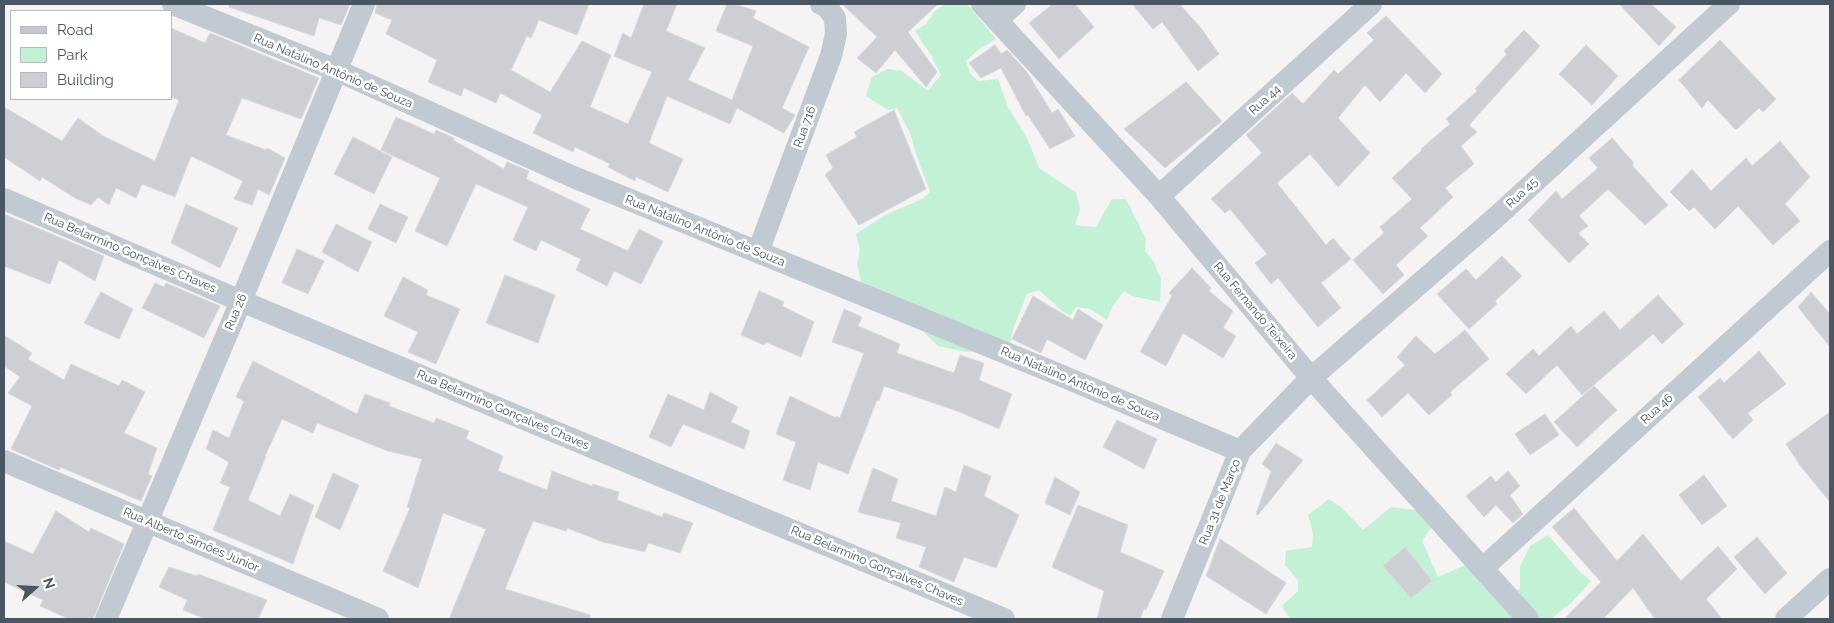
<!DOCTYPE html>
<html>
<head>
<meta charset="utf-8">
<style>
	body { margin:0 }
	#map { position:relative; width:1834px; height:623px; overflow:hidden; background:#f5f3f3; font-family:Raleway,sans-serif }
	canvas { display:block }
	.frame { position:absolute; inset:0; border:5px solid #4a5661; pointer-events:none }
	.legend { position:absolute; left:10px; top:10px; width:162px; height:90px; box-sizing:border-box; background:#fff; border:1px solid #b7bbc0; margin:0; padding:6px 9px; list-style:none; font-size:15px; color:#4a5661 }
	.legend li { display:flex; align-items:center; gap:10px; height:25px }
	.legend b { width:25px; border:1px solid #b7bbc0 }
	.north { position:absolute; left:10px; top:563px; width:50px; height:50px; -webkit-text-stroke:4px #fff; paint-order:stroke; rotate:71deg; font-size:14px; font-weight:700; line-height:20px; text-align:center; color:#4a5661 }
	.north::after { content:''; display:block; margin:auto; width:18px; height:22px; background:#4a5661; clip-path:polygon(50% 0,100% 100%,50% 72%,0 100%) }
</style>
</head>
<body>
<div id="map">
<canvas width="1834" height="623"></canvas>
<div class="frame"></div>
<ul class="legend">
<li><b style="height:6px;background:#c1cad2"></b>Road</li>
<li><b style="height:14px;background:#c3f1d5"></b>Park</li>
<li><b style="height:14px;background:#cdcfd5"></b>Building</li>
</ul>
<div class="north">N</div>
</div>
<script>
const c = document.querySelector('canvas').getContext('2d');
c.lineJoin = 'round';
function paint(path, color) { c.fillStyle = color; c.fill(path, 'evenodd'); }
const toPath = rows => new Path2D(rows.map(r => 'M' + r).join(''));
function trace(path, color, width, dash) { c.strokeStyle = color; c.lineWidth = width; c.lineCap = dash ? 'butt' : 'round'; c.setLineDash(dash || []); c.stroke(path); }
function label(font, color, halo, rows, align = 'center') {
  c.font = font + ' Raleway,sans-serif'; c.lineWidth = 5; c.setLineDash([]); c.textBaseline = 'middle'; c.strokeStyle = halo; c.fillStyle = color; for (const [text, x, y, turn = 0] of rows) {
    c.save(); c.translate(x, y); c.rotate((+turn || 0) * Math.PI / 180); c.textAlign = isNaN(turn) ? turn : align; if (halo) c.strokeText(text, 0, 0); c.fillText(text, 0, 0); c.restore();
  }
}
paint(toPath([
	[946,4,967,4,996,39,978,50,966,61,970,73,978,81,998,79,1008,107,1028,140,1039,168,1076,193,1080,209,1075,225,1096,227,1112,199,1126,199,1146,239,1145,251,1153,261,1161,279,1160,302,1132,296,1124,291,1112,307,1107,320,1090,309,1076,307,1070,316,1062,311,1039,290,1027,294,1013,329,1009,349,966,352,938,346,913,322,863,289,857,264,860,250,856,234,885,215,922,199,930,192,917,157,910,133,897,108,888,110,866,96,872,77,887,69,902,71,928,91,941,75,931,55,915,31,926,24,936,10],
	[1329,499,1341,507,1363,530,1391,507,1417,510,1433,525,1422,541,1438,577,1465,565,1502,594,1520,589,1520,566,1530,546,1548,535,1580,572,1591,581,1572,602,1551,619,1290,619,1282,606,1298,591,1298,580,1285,565,1286,551,1312,547,1313,533,1308,515]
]), '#c3f1d5');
const building = toPath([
	[229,4,350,4,341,25,319,18,314,36,229,7,229,4],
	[377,4,589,4,577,35,539,20,531,38,527,36,511,70,550,92,582,41,611,55,590,107,628,124,652,72,614,56,623,33,631,38,644,4,677,4,666,31,705,48,688,80,732,100,753,46,716,31,727,4,734,4,756,11,753,18,809,47,782,108,795,115,784,133,737,108,730,124,667,96,649,143,683,159,668,192,636,177,635,181,608,167,610,164,575,147,573,152,533,133,542,115,500,93,496,103,464,88,461,96,428,82,437,60,386,34,392,20,375,13,377,4],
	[842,4,938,4,908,32,937,72,926,87,895,50,876,73,857,58,877,37,842,4],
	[1053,4,1075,4,1094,27,1059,59,1029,23,1053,4],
	[1132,4,1184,4,1181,6,1201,28,1219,54,1198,71,1162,22,1153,29,1132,4],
	[1619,4,1651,4,1676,27,1659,46,1619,4],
	[1386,16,1442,74,1425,93,1406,73,1380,102,1365,85,1338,118,1370,153,1338,187,1310,154,1277,183,1326,245,1333,238,1351,259,1321,283,1341,308,1318,327,1278,278,1271,284,1255,263,1267,254,1230,209,1225,213,1211,199,1262,153,1246,135,1292,93,1303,104,1334,70,1338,74,1374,40,1367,33,1386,16],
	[171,28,205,43,210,33,319,78,301,119,242,98,226,135,266,150,267,148,285,158,269,195,258,189,252,205,234,199,243,181,191,156,175,197,142,184,136,198,116,188,109,205,98,197,91,205,75,198,42,177,40,181,4,157,4,107,62,141,78,118,103,136,155,161,179,100,171,97,171,28],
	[1524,30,1540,46,1469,125,1477,132,1461,146,1474,164,1445,188,1453,197,1420,228,1428,236,1396,265,1404,275,1383,294,1353,260,1384,233,1380,227,1412,199,1392,178,1422,150,1421,149,1450,124,1446,119,1477,91,1475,89,1507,54,1504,51,1524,30],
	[1720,40,1776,99,1763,112,1759,108,1736,130,1708,100,1702,108,1679,80,1720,40],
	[995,45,1001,54,1007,50,1027,72,1052,113,1058,109,1075,136,1050,149,1028,115,1026,116,1001,68,981,78,969,63,995,45],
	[1586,45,1618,76,1592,105,1559,74,1586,45],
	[1186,82,1222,121,1165,168,1124,129,1186,82],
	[894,110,926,189,859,225,825,175,833,168,826,155,857,137,854,132,894,110],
	[396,117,434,134,436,130,454,138,453,140,504,169,507,162,529,171,526,179,590,209,580,229,628,251,639,229,663,241,641,284,614,271,607,286,576,270,581,259,541,240,536,251,513,240,528,207,476,184,447,246,415,231,440,178,381,150,396,117],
	[353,137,392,157,374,194,334,174,353,137],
	[1612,138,1634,163,1632,165,1668,205,1645,225,1608,189,1579,216,1588,226,1578,233,1589,244,1569,263,1528,220,1556,191,1562,199,1598,168,1589,158,1612,138],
	[1780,141,1810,177,1785,204,1800,221,1773,245,1738,206,1715,229,1694,207,1689,211,1670,192,1692,169,1711,191,1746,158,1752,166,1780,141],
	[186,204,238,228,220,268,171,243,186,204],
	[380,204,408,217,396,243,368,229,380,204],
	[4,214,104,256,95,281,59,260,50,284,4,266,4,214],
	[336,224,372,242,358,272,322,252,336,224],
	[297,249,324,261,308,294,282,283,297,249],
	[1502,256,1522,276,1495,301,1497,304,1469,329,1437,294,1466,269,1476,280,1502,256],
	[1192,268,1211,288,1209,291,1233,311,1223,328,1236,336,1223,358,1183,333,1166,366,1140,352,1172,296,1169,293,1192,268],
	[505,275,555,295,538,343,486,323,505,275],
	[403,277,428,290,426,295,460,309,436,364,408,352,418,332,384,316,403,277],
	[155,283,164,287,166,283,220,306,204,338,142,308,155,283],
	[759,291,784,302,782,306,814,322,801,357,766,342,764,345,741,335,759,291],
	[101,292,133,309,119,339,84,323,101,292],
	[1811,292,1830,314,1830,347,1798,307,1811,292],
	[1658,295,1684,324,1662,344,1653,334,1582,395,1557,365,1526,394,1506,374,1533,349,1539,356,1571,326,1577,334,1604,311,1620,330,1658,295],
	[1033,296,1073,320,1078,309,1103,325,1085,360,1047,339,1041,353,1012,339,1033,296],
	[844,309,862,317,858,326,900,344,897,353,954,373,960,355,984,363,979,380,1012,394,999,429,957,411,884,386,879,401,877,400,848,474,818,462,810,490,783,480,796,442,776,434,790,396,836,418,836,416,840,418,864,353,832,342,844,309],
	[1465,330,1489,359,1450,392,1452,395,1429,415,1408,393,1382,417,1367,400,1405,365,1397,357,1416,336,1435,354,1465,330],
	[4,335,32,353,28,359,64,380,71,364,119,386,122,380,145,392,124,433,157,448,148,474,152,476,141,501,60,467,59,470,11,449,32,406,8,393,20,377,4,366,4,335],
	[1759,351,1786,384,1748,413,1753,420,1733,439,1698,397,1720,378,1724,383,1759,351],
	[253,361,357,414,365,394,390,403,389,406,434,423,436,418,469,431,466,439,503,456,498,471,547,490,552,471,592,486,593,484,619,492,617,500,662,517,664,513,693,523,680,553,648,543,645,552,603,542,567,528,566,531,533,521,505,589,590,615,590,619,449,619,486,529,443,513,418,588,383,571,410,508,407,507,422,459,388,451,317,423,313,433,282,419,265,456,266,456,248,500,280,516,290,494,314,505,293,564,213,530,230,487,220,483,229,462,206,449,213,430,229,438,244,401,236,397,253,361],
	[1594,386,1617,410,1577,447,1554,422,1594,386],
	[710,392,738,407,731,422,750,431,744,449,683,424,671,447,649,437,668,394,704,410,710,392],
	[1830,412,1830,502,1802,468,1786,444,1830,412],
	[1545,414,1559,435,1530,455,1515,434,1545,414],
	[1117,420,1157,439,1144,469,1103,447,1117,420],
	[1276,443,1303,460,1258,515,1256,514,1271,471,1262,464,1276,443],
	[964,465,991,476,984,496,1019,515,996,568,964,557,954,582,919,567,926,547,896,538,901,523,858,512,873,468,898,479,891,501,936,516,945,487,956,492,964,465],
	[1508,471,1520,486,1510,495,1523,514,1513,523,1496,505,1484,517,1466,496,1491,476,1496,482,1508,471],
	[333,473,359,485,340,530,315,517,333,473],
	[1704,475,1727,506,1702,525,1679,495,1704,475],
	[1055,477,1080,492,1070,515,1045,503,1055,477],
	[1078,505,1128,525,1120,552,1164,571,1146,610,1144,609,1140,619,1097,619,1104,591,1052,567,1078,505],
	[1574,508,1617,561,1643,534,1681,581,1718,546,1737,569,1706,599,1722,619,1655,619,1633,588,1603,619,1564,619,1601,582,1552,527,1574,508],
	[56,511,89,532,91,528,124,544,93,619,69,619,40,606,43,600,4,582,4,541,33,554,56,511],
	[1757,537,1787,573,1765,594,1734,557,1757,537],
	[1220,539,1286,583,1266,614,1206,576,1220,539],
	[1405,547,1432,581,1411,598,1383,566,1405,547],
	[169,567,197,576,198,574,267,600,258,619,206,619,183,610,187,600,159,587,169,567]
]);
paint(building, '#cdcfd5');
trace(building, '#d7d9de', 1);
trace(toPath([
	[173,4,336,70,571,176,1055,373,1240,451],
	[982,4,1159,196,1311,378,1528,619],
	[997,20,1015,4],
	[1159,196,1371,4],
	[4,199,241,301,1004,619],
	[758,252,831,56,836,34,835,18,827,7,821,4],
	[4,461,378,619],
	[1483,568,1830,251],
	[106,619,241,301,364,4],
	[1172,619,1240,451,1311,378,1494,219,1729,4],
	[1786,619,1830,579]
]), '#c1cad2', 22);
label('12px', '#4a5661', '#fff', [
	["Rua Natalino Antônio de Souza",333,71,23],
	["Rua 44",1265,100,-42],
	["Rua 716",805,127,-70],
	["Rua 45",1522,193,-43],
	["Rua Natalino Antônio de Souza",705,231,22],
	["Rua Belarmino Gonçalves Chaves",130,253,23],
	["Rua Fernando Teixeira",1255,311,50],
	["Rua 26",236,312,-67],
	["Rua Natalino Antônio de Souza",1080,384,23],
	["Rua 46",1657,409,-42],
	["Rua Belarmino Gonçalves Chaves",503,410,23],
	["Rua 31 de Março",1220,502,-68],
	["Rua Alberto Simões Júnior",191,540,23],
	["Rua Belarmino Gonçalves Chaves",877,566,23]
]);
</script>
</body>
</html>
